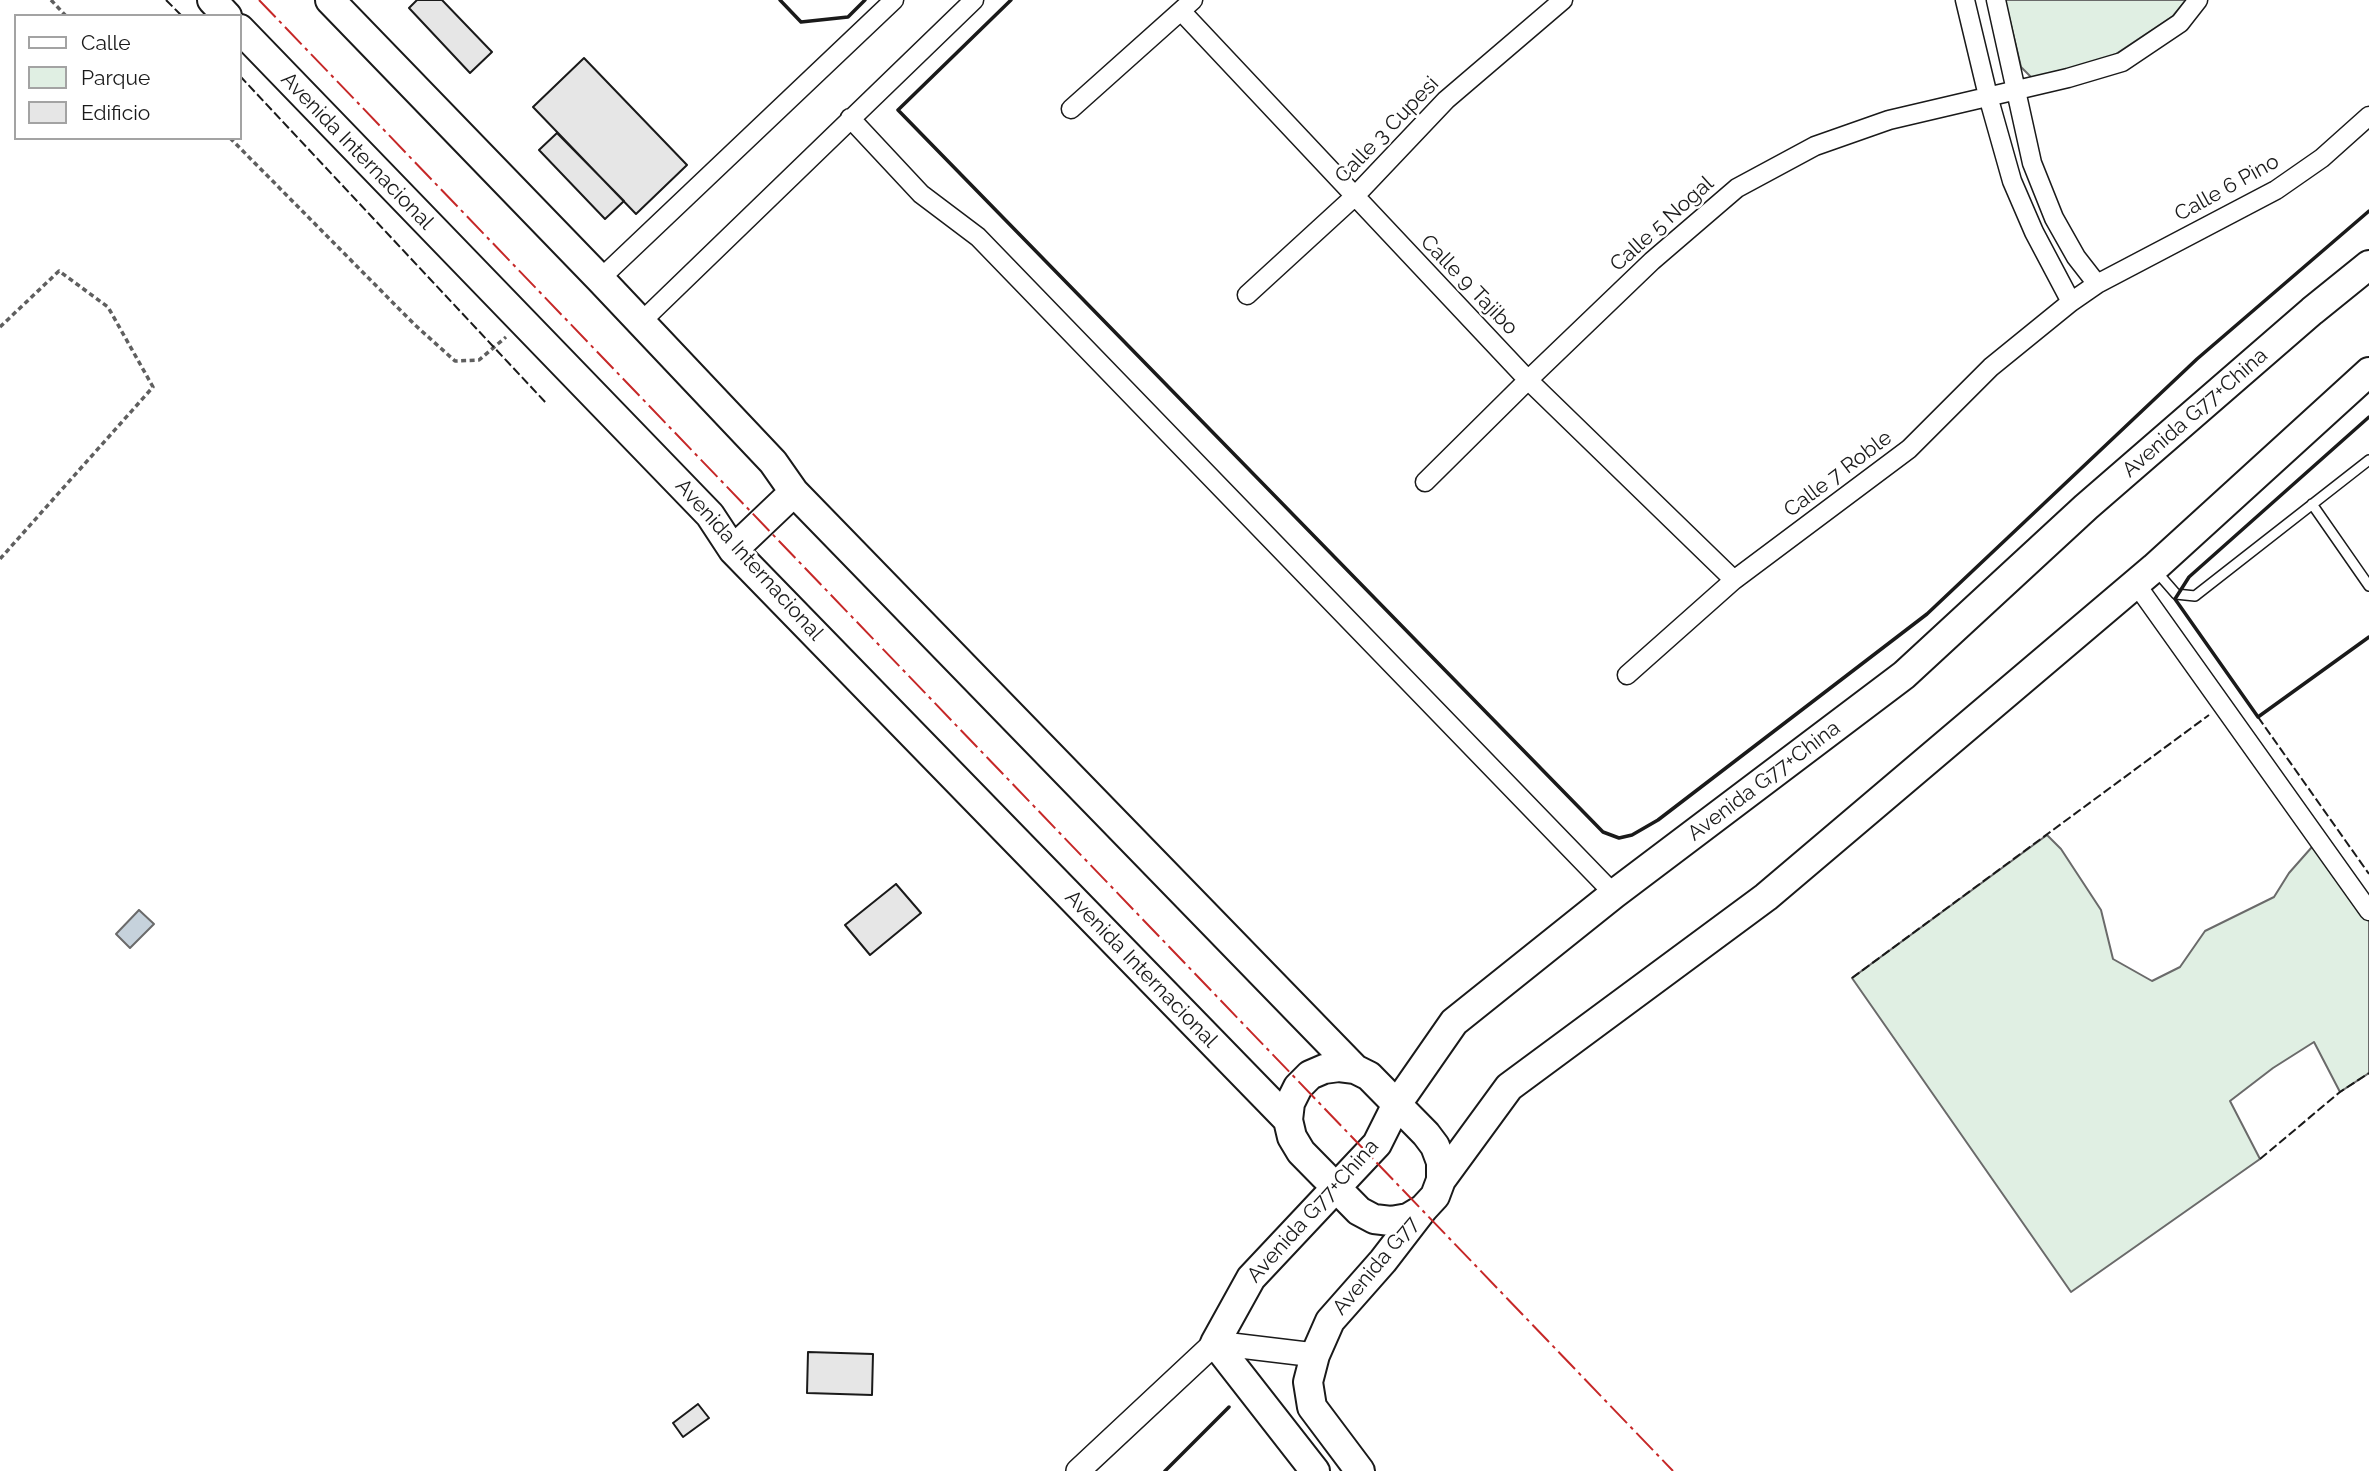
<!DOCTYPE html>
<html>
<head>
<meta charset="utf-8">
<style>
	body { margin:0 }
	#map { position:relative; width:2369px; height:1471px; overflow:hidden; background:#fff; font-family:Raleway,sans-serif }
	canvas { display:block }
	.legend { position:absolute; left:14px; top:14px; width:228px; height:126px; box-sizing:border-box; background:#fff; border:2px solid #a3a3a3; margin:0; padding:9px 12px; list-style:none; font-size:21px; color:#1a1a1a }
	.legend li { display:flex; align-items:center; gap:14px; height:35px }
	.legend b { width:35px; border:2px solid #a3a3a3 }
</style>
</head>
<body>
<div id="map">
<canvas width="2369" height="1471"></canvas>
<ul class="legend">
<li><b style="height:9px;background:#fff"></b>Calle</li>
<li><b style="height:19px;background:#e0efe3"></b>Parque</li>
<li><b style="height:19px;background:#e6e6e6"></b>Edificio</li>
</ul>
</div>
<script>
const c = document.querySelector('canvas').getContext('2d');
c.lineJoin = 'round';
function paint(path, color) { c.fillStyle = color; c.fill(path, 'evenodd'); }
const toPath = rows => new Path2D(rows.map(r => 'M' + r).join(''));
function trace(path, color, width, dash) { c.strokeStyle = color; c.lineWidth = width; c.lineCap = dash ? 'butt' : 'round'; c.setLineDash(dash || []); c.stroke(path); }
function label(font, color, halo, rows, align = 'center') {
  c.font = font + ' Raleway,sans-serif'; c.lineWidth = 5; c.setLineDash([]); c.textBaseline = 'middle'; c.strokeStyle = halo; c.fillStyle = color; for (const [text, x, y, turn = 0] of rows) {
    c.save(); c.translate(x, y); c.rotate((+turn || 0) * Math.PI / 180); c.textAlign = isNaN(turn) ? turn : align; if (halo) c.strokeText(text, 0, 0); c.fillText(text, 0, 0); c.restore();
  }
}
const green = toPath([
	[2005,0,2186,0,2173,16,2110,58,2032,78,2021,67,2005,0],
	[2047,835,2061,849,2101,910,2113,959,2152,981,2180,967,2205,931,2274,897,2289,873,2319,839,2369,911,2369,1073,2340,1092,2314,1042,2273,1068,2230,1101,2260,1159,2071,1292,1852,978,2047,835]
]);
paint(green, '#e0efe3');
trace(green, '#6a6a6a', 2);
const water = toPath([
	[139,910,154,924,130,948,116,934,139,910]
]);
paint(water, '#c6d2dc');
trace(water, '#6a6a6a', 2);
const building = toPath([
	[417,0,442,0,492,52,470,73,409,8,417,0],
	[584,58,687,165,636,214,533,107,584,58],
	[557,133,624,201,605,219,539,150,557,133],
	[896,884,921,913,870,955,845,925,896,884],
	[808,1352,873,1354,872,1395,807,1393,808,1352],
	[698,1404,709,1418,683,1437,673,1423,698,1404]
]);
paint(building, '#e6e6e6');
trace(building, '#1a1a1a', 2);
const service = toPath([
	[2312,504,2369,586],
	[2156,571,2176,594,2195,596,2369,460]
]);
const minor = toPath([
	[1965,0,1988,96,2012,181,2034,232,2071,302],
	[1996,0,2032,163,2054,218,2076,257,2097,284],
	[1181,11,1528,380,1734,580],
	[1071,109,1193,0],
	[850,118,921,194,978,237,1614,894],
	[600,279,894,0],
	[1247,295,1354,197,1446,100,1563,0],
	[640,323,974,0],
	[1425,482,1528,380,1652,261,1737,188,1815,146,1889,120,2068,78,2122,62,2180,23,2198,0],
	[2136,584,2369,911],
	[1627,675,1734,580,1909,449,1991,367,2071,302,2097,284,2276,190,2322,158,2369,116]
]);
const tertiary = toPath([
	[1078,1471,1215,1343,1315,1355]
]);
const primary = toPath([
	[212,0,227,16],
	[330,0,600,279,773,462,794,492,1355,1069],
	[240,29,710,515,733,550,1288,1120],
	[733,550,794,492],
	[1339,1067,1355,1069,1369,1076,1426,1134,1435,1146,1441,1162,1441,1180,1435,1196,1423,1209,1408,1218,1391,1221,1374,1219,1359,1211,1301,1152,1292,1137,1288,1120,1290,1103,1298,1087,1310,1075,1324,1069,1339,1067],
	[1441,1180,1509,1087,1766,897,2154,568,2369,372],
	[1315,1471,1215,1343,1251,1278,1377,1144,1397,1104,1454,1022,1614,894,1904,675,2086,507,2312,311,2369,265],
	[1360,1471,1312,1407,1308,1382,1315,1355,1330,1321,1383,1261,1423,1209]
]);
trace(service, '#1a1a1a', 12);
trace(minor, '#1a1a1a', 21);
trace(tertiary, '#1a1a1a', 26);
trace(primary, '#1a1a1a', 32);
trace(toPath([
	[51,0,66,16],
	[230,138,415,325,455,361,479,360,506,337],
	[0,327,59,271,108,307,153,387,0,559]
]), '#5f5f5f', 3.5, [5, 3.5]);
trace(service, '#fff', 9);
trace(minor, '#fff', 18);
trace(tertiary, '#fff', 23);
trace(primary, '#fff', 28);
trace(toPath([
	[166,0,182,16],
	[240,76,547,404],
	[2258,717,2369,874],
	[1852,978,2209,715],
	[2260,1159,2340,1092,2369,1073]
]), '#1a1a1a', 2, [9, 3.5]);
trace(toPath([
	[780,0,801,22,848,17,865,0],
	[1011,0,898,110,1603,832,1619,838,1632,835,1658,820,1927,614,2197,359,2369,211],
	[2369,417,2189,577,2175,599,2258,717,2369,637],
	[1165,1471,1229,1407]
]), '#1a1a1a', 3.5);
trace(toPath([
	[259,0,1673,1471]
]), '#c62828', 2, [24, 5, 3.5, 5]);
label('21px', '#1a1a1a', '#fff', [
	["Calle 3 Cupesi",1387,130,-46],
	["Avenida Internacional",357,151,46],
	["Calle 6 Pino",2227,188,-29],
	["Calle 5 Nogal",1662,224,-42],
	["Calle 9 Tajibo",1469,285,46],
	["Avenida G77+China",2195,413,-41],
	["Calle 7 Roble",1838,474,-37],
	["Avenida Internacional",749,560,48],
	["Avenida G77+China",1764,781,-37],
	["Avenida Internacional",1141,969,46],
	["Avenida G77+China",1313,1211,-48],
	["Avenida G77",1376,1266,-50]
]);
</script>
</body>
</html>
